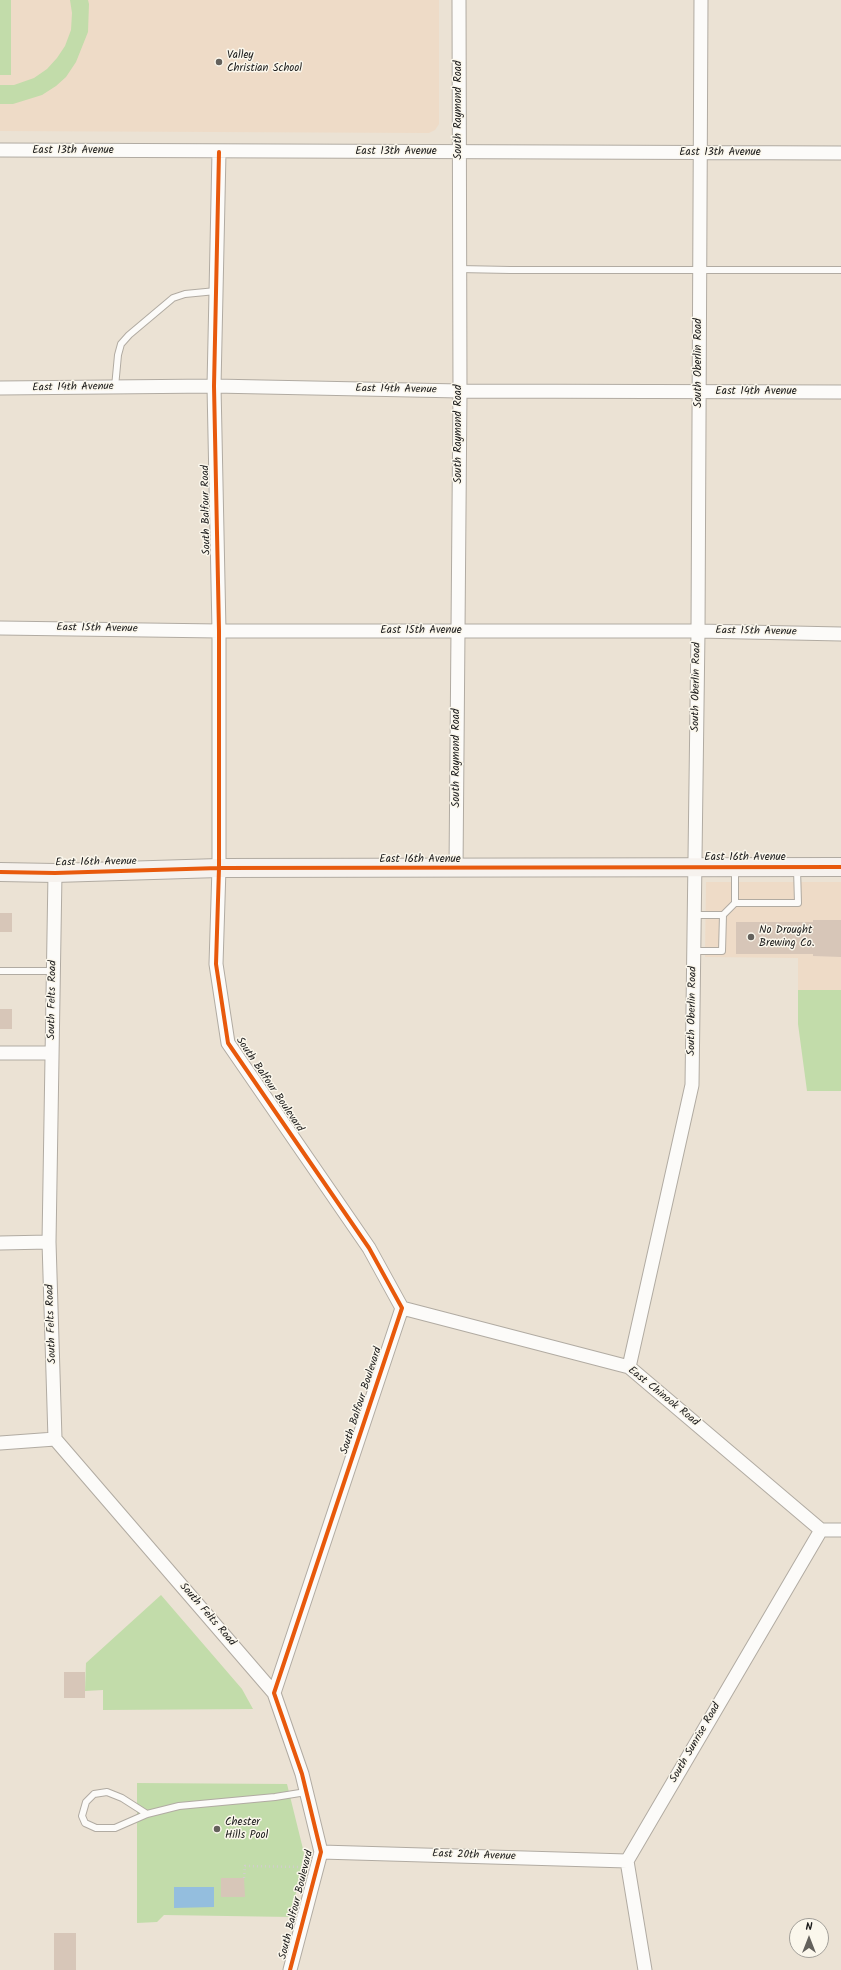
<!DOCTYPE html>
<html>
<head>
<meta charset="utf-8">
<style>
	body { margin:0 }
	#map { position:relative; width:841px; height:1970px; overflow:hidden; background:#ebe2d4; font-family:Kalam,sans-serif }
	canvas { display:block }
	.north { position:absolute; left:789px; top:1918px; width:40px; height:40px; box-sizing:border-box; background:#fbf7ec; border:1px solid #a29f99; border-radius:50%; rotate:0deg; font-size:11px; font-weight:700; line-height:16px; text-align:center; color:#1c1c1c }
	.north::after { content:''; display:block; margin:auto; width:14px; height:18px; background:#64615c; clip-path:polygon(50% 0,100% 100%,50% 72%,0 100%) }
</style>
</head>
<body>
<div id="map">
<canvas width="841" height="1970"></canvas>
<div class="north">N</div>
</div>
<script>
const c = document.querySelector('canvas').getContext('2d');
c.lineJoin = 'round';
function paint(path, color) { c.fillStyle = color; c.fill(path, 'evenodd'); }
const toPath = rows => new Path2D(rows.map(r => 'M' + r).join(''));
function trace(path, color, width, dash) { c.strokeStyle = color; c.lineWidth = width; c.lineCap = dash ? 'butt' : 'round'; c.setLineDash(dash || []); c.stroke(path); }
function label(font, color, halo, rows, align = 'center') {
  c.font = font + ' Kalam,sans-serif'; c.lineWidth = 3; c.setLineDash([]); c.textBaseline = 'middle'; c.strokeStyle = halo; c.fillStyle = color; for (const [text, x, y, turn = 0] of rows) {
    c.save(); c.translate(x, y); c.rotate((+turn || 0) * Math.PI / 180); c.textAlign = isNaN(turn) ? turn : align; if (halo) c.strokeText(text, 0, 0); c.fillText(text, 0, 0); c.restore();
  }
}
paint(toPath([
	[0,0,439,0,439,124,435,130,429,133,0,131],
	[706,882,841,882,841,990,798,990,798,958,705,957]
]), '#eedbc7');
paint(toPath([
	[0,0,11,0,11,75,0,75],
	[70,0,88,0,89,4,88,32,76,62,66,77,56,86,42,95,13,104,0,104,0,85,14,85,34,78,47,69,57,58,65,46,71,30,72,13],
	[798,990,841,990,841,1091,807,1091,798,1024],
	[161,1595,242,1689,253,1709,103,1710,103,1690,85,1691,86,1663],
	[137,1783,287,1784,304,1853,291,1917,164,1915,157,1922,137,1923]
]), '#c2dcaa');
paint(toPath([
	[174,1887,214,1887,214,1907,174,1908]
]), '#94bede');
paint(toPath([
	[0,913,12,913,12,932,0,932],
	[813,920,841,920,841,957,813,956,813,954,736,954,736,922,813,922],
	[0,1009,12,1009,12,1029,0,1029],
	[64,1672,85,1672,85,1698,64,1698],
	[221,1878,244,1878,245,1897,221,1897],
	[54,1933,76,1933,76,1970,54,1970]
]), '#d7c6b8');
const lane = toPath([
	[459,269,510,270,841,270],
	[115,387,118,355,121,344,129,335,173,298,185,294,216,291],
	[735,869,735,903],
	[694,915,723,915],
	[694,951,722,951,723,915,735,903,798,903,797,869],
	[0,971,54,971],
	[147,1814,122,1798,107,1792,94,1794,86,1802,82,1816,85,1823,96,1828,115,1828,147,1814,179,1806,275,1797,306,1792]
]);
const street = toPath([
	[0,150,841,153],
	[219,152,214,386,219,631,219,868,216,964,228,1043,369,1248,402,1308,274,1693,302,1774,321,1852,290,1970],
	[0,388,214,386,460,391,841,392],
	[0,628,219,631,698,631,841,634],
	[456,869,460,391,459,0],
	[55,873,49,1242,55,1439,274,1693],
	[0,1053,52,1053],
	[0,1243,49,1242],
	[402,1308,629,1367,821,1530],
	[629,1367,692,1085,698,631,701,0],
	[0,1443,55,1439],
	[821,1530,841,1530],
	[321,1852,627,1861],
	[645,1970,627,1861,821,1530]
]);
const secondary = toPath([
	[0,872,55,873,219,868,841,867]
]);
trace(lane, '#b1aba2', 8);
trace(street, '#b1aba2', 15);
trace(secondary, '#b1aba2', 20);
trace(toPath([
	[244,1878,245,1866,304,1867]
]), '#d1cecc', 2.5, [1, 3]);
trace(lane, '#fcfbf9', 6);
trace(street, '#fcfbf9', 13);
trace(secondary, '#f6f2ee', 18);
trace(toPath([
	[219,152,214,386,219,631,219,868,216,964,228,1043,369,1248,402,1308,274,1693,302,1774,321,1852,290,1970],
	[0,872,55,873,219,868,841,867]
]), '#e8590c', 4);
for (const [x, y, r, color] of [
	[219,62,4,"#64615c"],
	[751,937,4,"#64615c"],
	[217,1829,4,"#64615c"]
]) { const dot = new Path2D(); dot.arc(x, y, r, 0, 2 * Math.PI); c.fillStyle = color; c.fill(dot); trace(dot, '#fbf7ec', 1.5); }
label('11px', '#1c1c1c', '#fbf7ec', [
	["Valley",227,56],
	["Christian School",227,69],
	["No Drought",759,931],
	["Brewing Co.",759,944],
	["Chester",225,1823],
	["Hills Pool",225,1836]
], 'left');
label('11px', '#1c1c1c', '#fbf7ec', [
	["South Raymond Road",459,110,-90],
	["East 13th Avenue",73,151],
	["East 13th Avenue",396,152],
	["East 13th Avenue",720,153],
	["South Oberlin Road",699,363,-90],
	["East 14th Avenue",73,388,-1],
	["East 14th Avenue",396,390,1],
	["East 14th Avenue",756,392],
	["South Raymond Road",459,434,-90],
	["South Balfour Road",207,510,-91],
	["East 15th Avenue",97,629,1],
	["East 15th Avenue",421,631],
	["East 15th Avenue",756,632,1],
	["South Oberlin Road",697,687,-89],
	["South Raymond Road",457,758,-90],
	["East 16th Avenue",745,858],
	["East 16th Avenue",420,860],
	["East 16th Avenue",96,863,-1],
	["South Felts Road",53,1000,-89],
	["South Oberlin Road",693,1011,-89],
	["South Balfour Boulevard",269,1085,56],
	["South Felts Road",52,1324,-92],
	["East Chinook Road",663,1397,39],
	["South Balfour Boulevard",362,1401,-72],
	["South Felts Road",207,1615,49],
	["South Sunrise Road",696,1743,-60],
	["East 20th Avenue",474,1856,2],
	["South Balfour Boulevard",297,1905,-76]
]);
</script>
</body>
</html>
